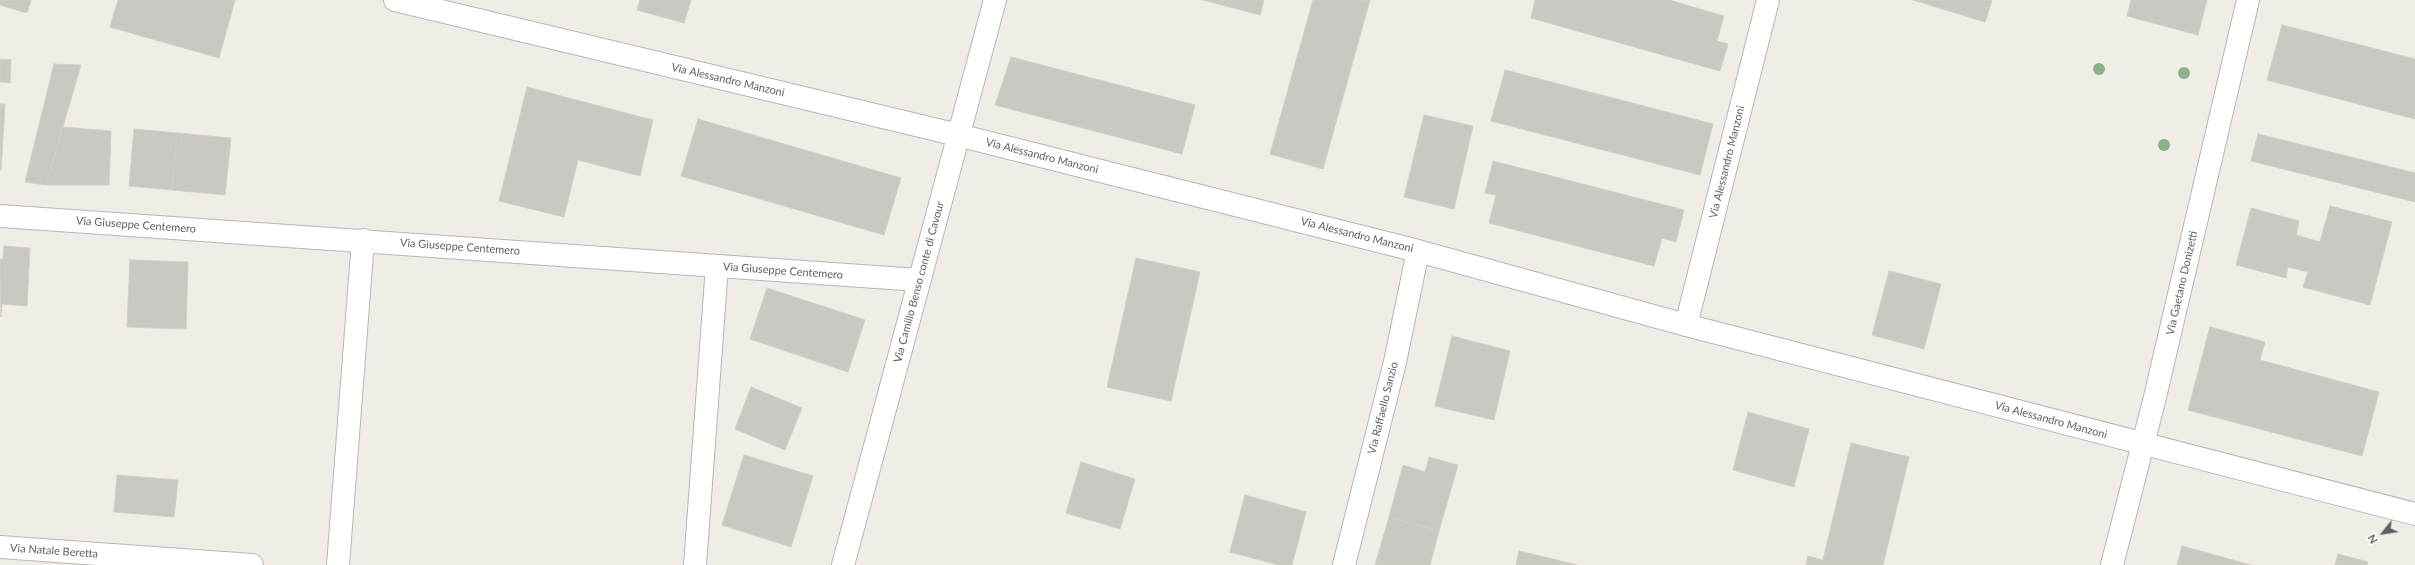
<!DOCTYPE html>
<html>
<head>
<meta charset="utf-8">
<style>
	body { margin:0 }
	#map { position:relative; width:2415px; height:565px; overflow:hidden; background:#efede6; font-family:Lato,sans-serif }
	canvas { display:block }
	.north { position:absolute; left:2363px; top:513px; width:40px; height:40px; -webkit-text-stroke:3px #fff; paint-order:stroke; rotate:240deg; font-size:11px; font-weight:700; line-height:16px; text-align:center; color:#5d6065 }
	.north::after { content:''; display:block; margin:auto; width:14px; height:18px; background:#5d6065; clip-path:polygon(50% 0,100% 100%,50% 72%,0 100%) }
</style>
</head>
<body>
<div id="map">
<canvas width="2415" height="565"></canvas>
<div class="north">N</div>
</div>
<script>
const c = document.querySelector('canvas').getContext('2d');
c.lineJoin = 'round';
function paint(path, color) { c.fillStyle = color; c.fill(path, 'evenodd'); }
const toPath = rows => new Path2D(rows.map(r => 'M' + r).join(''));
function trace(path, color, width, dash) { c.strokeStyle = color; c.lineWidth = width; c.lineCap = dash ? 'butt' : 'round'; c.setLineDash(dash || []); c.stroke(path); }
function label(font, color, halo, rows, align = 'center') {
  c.font = font + ' Lato,sans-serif'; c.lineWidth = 3; c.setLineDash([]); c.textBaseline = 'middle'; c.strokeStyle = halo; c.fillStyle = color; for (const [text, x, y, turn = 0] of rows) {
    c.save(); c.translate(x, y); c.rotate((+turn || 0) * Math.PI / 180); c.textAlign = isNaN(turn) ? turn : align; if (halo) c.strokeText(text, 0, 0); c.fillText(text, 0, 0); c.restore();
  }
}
const building = toPath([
	[0,0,31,0,27,13,0,5,0,0],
	[118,0,235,0,219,58,110,27,118,0],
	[640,0,691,0,684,23,637,10,640,0],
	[1203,0,1264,0,1260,15,1203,0],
	[1313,0,1370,0,1323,169,1270,154,1313,0],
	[1535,0,1669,0,1724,16,1717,41,1728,44,1720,71,1531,18,1535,0],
	[1913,0,1992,0,1985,22,1913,0],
	[2131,0,2207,0,2198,35,2127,16,2131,0],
	[2282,25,2415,59,2415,119,2267,80,2282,25],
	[1011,57,1195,105,1182,154,995,105,1011,57],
	[0,59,11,60,10,83,0,82,0,59],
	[54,64,81,65,46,185,25,182,54,64],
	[1505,70,1713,124,1700,175,1491,121,1505,70],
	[527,87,653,120,640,176,578,160,564,217,499,201,527,87],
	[0,104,5,104,1,170,0,170,0,104],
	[1424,115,1473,126,1454,209,1404,197,1424,115],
	[698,119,901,178,884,235,681,176,698,119],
	[63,127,111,131,109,185,46,185,63,127],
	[134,129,177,133,172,190,129,186,134,129],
	[177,133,231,138,225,195,172,190,177,133],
	[2258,134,2415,173,2415,202,2251,161,2258,134],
	[1493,161,1684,210,1676,242,1662,238,1654,266,1489,223,1496,195,1485,193,1493,161],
	[2330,206,2392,222,2370,305,2303,287,2308,272,2288,267,2286,278,2236,265,2251,208,2299,221,2296,235,2320,242,2330,206],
	[4,246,30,248,27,306,2,304,1,317,0,259,3,259,4,246],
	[1136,258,1200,272,1171,401,1107,387,1136,258],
	[130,260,188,262,186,329,127,327,130,260],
	[1889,271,1941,284,1924,349,1872,335,1889,271],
	[767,288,865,320,848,372,750,339,767,288],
	[2210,327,2265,342,2260,360,2379,392,2362,456,2188,410,2210,327],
	[1452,336,1510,351,1494,420,1435,406,1452,336],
	[751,387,802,408,785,450,735,429,751,387],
	[1748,412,1809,429,1794,487,1733,470,1748,412],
	[1851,443,1909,457,1883,565,1806,565,1808,556,1823,560,1851,443],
	[744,455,813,476,791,547,722,525,744,455],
	[1429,457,1458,465,1439,531,1389,517,1403,465,1425,472,1429,457],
	[1081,462,1135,479,1120,529,1066,513,1081,462],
	[117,475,178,480,174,517,114,512,117,475],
	[1245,495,1306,512,1292,565,1279,565,1230,552,1245,495],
	[1389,517,1439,531,1430,565,1375,565,1389,517],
	[2182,546,2251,565,2177,565,2182,546],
	[1519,551,1577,565,1516,565,1519,551],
	[2338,554,2368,562,2367,565,2335,565,2338,554]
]);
paint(building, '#cac8c2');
trace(building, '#d3cfc4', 1);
const minor = toPath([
	[395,0,958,135,1418,251,1686,325,2415,514],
	[0,216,919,280],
	[1686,325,1768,0],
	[0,547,252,565],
	[338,565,363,240],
	[695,565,717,266],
	[843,565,995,0],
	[1344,565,1395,362,1418,251],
	[2112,565,2155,397,2248,0]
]);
trace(minor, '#b6b7bc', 24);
trace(minor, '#fff', 22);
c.fillStyle = '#8bb18b';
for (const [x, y] of [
	[2099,69],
	[2184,73],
	[2164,145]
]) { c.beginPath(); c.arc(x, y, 6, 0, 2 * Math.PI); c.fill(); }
label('11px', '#5d6065', '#fff', [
	["Via Alessandro Manzoni",728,80,13],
	["Via Alessandro Manzoni",1042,156,14],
	["Via Alessandro Manzoni",1727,162,-76],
	["Via Giuseppe Centemero",136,225,4],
	["Via Alessandro Manzoni",1357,235,14],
	["Via Giuseppe Centemero",460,247,4],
	["Via Giuseppe Centemero",783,271,4],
	["Via Camillo Benso conte di Cavour",919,282,-75],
	["Via Gaetano Donizetti",2182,283,-77],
	["Via Raffaello Sanzio",1383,408,-76],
	["Via Alessandro Manzoni",2051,420,15],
	["Via Natale Beretta",54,551,4]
]);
</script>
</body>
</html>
